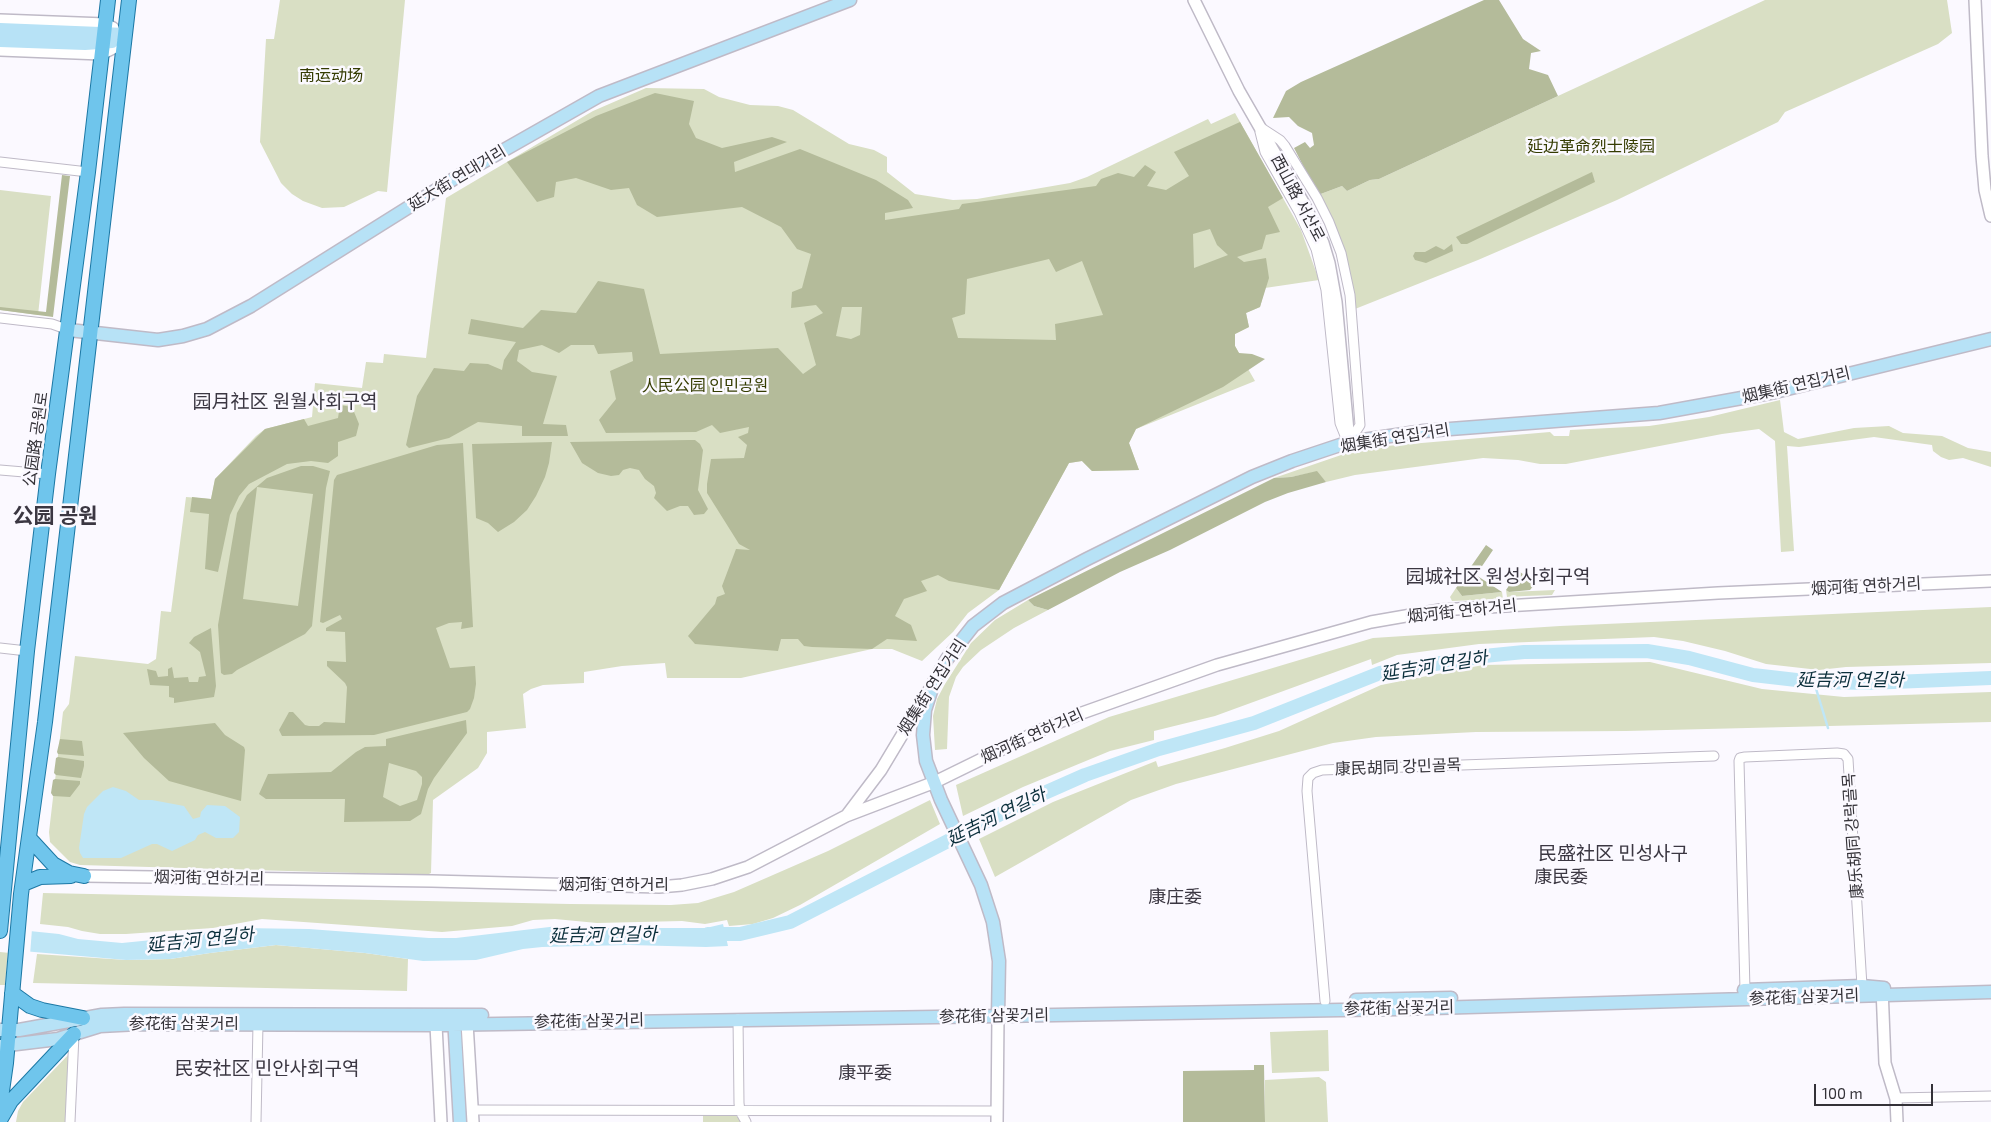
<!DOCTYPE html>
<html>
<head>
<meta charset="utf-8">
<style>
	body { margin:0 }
	#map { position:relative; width:1991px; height:1122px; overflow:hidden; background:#fbf9ff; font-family:"Exo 2",sans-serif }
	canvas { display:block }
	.scale { position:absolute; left:1814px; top:1084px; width:119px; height:22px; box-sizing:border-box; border:2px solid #343238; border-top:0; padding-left:6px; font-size:15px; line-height:18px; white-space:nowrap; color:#343238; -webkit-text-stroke:4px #fbf9ff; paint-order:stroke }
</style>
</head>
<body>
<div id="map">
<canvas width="1991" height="1122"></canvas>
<div class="scale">100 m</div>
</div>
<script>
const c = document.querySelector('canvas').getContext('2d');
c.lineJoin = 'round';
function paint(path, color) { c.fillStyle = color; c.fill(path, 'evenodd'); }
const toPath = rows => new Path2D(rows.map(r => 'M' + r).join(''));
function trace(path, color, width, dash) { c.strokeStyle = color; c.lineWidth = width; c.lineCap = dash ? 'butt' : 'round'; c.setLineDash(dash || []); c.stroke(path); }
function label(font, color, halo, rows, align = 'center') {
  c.font = font + ' "Exo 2","Noto Sans SC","Noto Sans KR",sans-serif'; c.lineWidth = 5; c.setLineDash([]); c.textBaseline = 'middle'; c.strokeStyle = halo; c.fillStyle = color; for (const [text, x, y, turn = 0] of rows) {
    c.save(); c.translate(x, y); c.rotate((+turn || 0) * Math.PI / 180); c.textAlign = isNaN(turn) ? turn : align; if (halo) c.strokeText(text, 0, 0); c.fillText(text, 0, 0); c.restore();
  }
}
paint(toPath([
	[280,0,405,0,387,192,378,191,344,207,322,208,303,201,292,194,281,183,260,142,266,39,274,39],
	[1765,0,1947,0,1952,33,1938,44,1785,112,1778,122,1617,200,1478,260,1355,309,1318,195,1342,186,1347,191,1370,180,1379,179],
	[646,88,704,89,719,97,750,105,778,106,793,110,849,144,874,150,887,157,887,172,915,194,953,200,977,199,1070,183,1087,177,1208,119,1211,124,1235,113,1301,230,1319,280,1265,288,1260,307,1246,313,1249,327,1235,334,1235,346,1255,381,1136,429,1129,443,1139,470,1092,471,1082,461,1069,463,999,590,968,613,953,632,922,661,892,649,872,649,741,678,667,678,665,663,622,666,584,672,584,683,543,685,531,689,523,694,526,728,487,732,487,753,478,768,433,800,431,873,427,875,80,865,70,862,50,842,49,832,63,712,69,704,75,656,148,664,156,659,161,611,171,612,186,497,211,499,215,479,256,436,265,429,312,417,315,383,362,388,366,362,383,363,384,354,426,358,446,198,593,111],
	[0,190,51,196,38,315,0,310],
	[1780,400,1784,432,1798,439,1854,428,1889,426,1903,433,1942,436,1968,448,1991,452,1991,467,1963,458,1949,460,1941,457,1933,451,1932,445,1874,437,1799,447,1787,446,1794,551,1781,552,1775,441,1759,429,1722,434,1566,464,1540,464,1518,460,1483,458,1355,475,1326,482,1316,472,1291,477,1274,478,1347,453,1375,447,1550,432,1554,436,1569,436,1570,430,1649,426,1676,422,1709,417],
	[1456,588,1462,596,1502,592,1503,599,1452,601,1450,597],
	[1506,590,1509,592,1555,590,1552,595,1525,596,1507,597],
	[1028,600,1034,606,1048,610,1014,628,981,650,963,667,956,677,949,697,947,749,935,750,933,716,937,699,945,684,971,643,995,620],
	[1991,607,1991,663,1846,667,1819,670,1766,664,1725,651,1683,641,1654,637,1479,644,1397,655,1372,665,1371,659,1215,716,1154,731,1154,740,1110,751,1023,787,963,816,956,785,1109,717,1373,638,1560,626],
	[1650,662,1762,689,1844,697,1991,692,1991,722,1626,731,1476,732,1376,737,1333,743,1176,784,1131,800,995,877,979,839,1053,802,1156,761,1158,767,1225,748,1279,731,1381,685,1483,665],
	[930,800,940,824,800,905,773,918,753,924,729,926,727,920,705,924,682,921,597,923,555,919,533,920,512,926,442,932,262,919,213,928,126,934,100,934,82,931,68,927,40,924,43,893,570,904,671,905,698,903,734,892,828,851],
	[276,945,365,953,408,959,407,991,33,983,37,954,126,960,170,959,210,953],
	[0,949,8,950,5,985,0,985],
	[1328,1030,1329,1071,1272,1073,1270,1032],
	[69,1054,66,1122,16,1122,18,1111,23,1102],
	[1319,1077,1326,1082,1328,1122,1265,1122,1265,1080],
	[703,1114,733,1114,738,1117,741,1122,703,1122]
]), '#d9dfc4');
paint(toPath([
	[1484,0,1499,0,1523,39,1541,51,1531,53,1529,69,1548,75,1558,96,1379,179,1370,180,1347,191,1342,186,1318,195,1294,148,1305,142,1310,148,1314,145,1312,133,1298,126,1289,117,1273,118,1286,91,1301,82],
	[655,93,694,101,689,124,696,138,722,148,772,137,787,142,734,162,735,172,800,149,876,180,908,200,913,208,885,213,885,220,959,209,962,204,1096,186,1101,179,1118,173,1134,177,1145,165,1156,172,1147,186,1166,190,1189,176,1174,152,1240,122,1283,198,1268,207,1280,232,1266,235,1262,249,1237,257,1244,262,1266,258,1269,278,1260,307,1246,313,1249,327,1235,334,1235,346,1239,353,1252,354,1265,359,1223,387,1136,429,1129,443,1139,470,1092,471,1082,461,1069,463,999,590,949,581,938,575,921,581,927,591,904,599,895,616,911,625,917,641,887,639,872,649,812,647,804,646,798,639,781,639,778,651,695,644,688,636,715,604,717,597,725,594,722,586,736,549,750,550,739,544,707,493,707,484,711,459,744,458,747,445,738,437,748,433,749,427,720,433,712,425,696,432,606,433,599,420,616,399,610,371,633,361,632,352,598,354,594,345,571,345,559,353,542,345,519,350,517,361,532,372,557,376,543,424,566,425,568,436,522,436,522,426,478,422,449,438,409,448,406,445,417,396,434,368,464,371,470,363,488,364,502,370,504,360,516,342,468,334,471,319,523,328,541,310,576,313,598,281,644,289,660,354,778,348,803,374,816,365,804,323,823,313,816,305,791,308,792,292,802,288,811,254,797,249,781,227,742,207,657,217,637,205,629,188,611,190,576,178,556,182,554,197,537,202,507,162,596,116],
	[1210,229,1217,245,1228,255,1194,268,1193,234],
	[1049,259,1056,272,1082,261,1103,315,1055,324,1056,340,958,338,952,318,965,314,967,279],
	[842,307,862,307,860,335,851,339,836,336],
	[1592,172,1595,182,1467,244,1461,244,1456,237],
	[62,175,70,176,53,317,0,310,0,307,46,312],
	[1452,244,1453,251,1426,263,1415,260,1413,256,1415,252,1425,252,1436,246,1444,250],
	[340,405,352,407,359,424,356,436,338,442,338,456,328,463,311,461,287,464,249,484,239,496,230,515,218,572,205,569,209,514,190,512,192,497,211,499,215,479,265,429,304,419,308,426,338,418],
	[689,440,695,440,700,444,703,450,698,490,708,509,704,514,694,515,688,506,680,506,667,511,654,498,656,493,654,486,645,479,639,470,630,468,623,470,619,475,611,476,598,473,582,463,570,442],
	[552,442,549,463,545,477,536,496,527,510,514,522,498,532,488,523,476,518,472,444],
	[463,443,473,627,461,629,462,622,449,623,436,628,450,668,475,666,476,684,474,698,470,709,467,712,374,735,282,736,279,730,289,712,293,712,305,725,309,726,319,726,324,722,345,723,347,687,345,683,327,666,327,661,346,662,345,632,326,631,326,628,342,619,340,615,323,623,320,622,334,480,337,475,437,445],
	[301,466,313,466,330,471,326,488,312,626,305,634,237,670,232,674,224,675,221,673,218,625,237,513,247,495,267,478],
	[257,487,313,494,298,606,243,599],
	[1317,471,1326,482,1288,493,1265,502,1170,550,1120,572,1048,610,1034,606,1028,600,1274,478,1291,477],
	[1486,545,1493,550,1476,575,1502,592,1462,596,1456,588],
	[1519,571,1535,584,1530,590,1509,592,1506,590],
	[211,628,216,686,214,697,174,703,174,698,169,697,169,686,150,685,147,669,156,671,158,677,168,676,168,669,172,667,174,678,188,677,189,682,198,682,199,677,206,676,200,652,189,643,194,637],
	[466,720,467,733,434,778,428,789,421,814,410,821,344,822,345,799,266,799,259,794,268,774,331,772,356,752,365,747,386,746,386,739],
	[389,763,416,771,422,777,422,784,417,800,400,806,383,797],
	[215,723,225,735,244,747,245,750,241,801,169,781,144,758,123,733],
	[60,739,82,741,84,756,58,754,57,752],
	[58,757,84,761,84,766,81,778,56,775,54,773,56,758],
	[55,779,80,781,80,784,70,797,53,796,51,793,53,780],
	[1254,1065,1264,1065,1265,1122,1183,1122,1183,1071,1254,1070]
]), '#b4bb9a');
paint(toPath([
	[113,787,126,791,139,800,152,800,184,806,193,819,200,817,201,812,207,805,225,806,240,817,239,832,233,838,216,838,205,832,198,835,195,840,172,851,157,844,152,844,121,858,83,858,80,853,79,848,84,814,87,807,103,791],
	[723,924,728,946,706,947,629,945,542,947,523,949,476,960,423,961,365,953,276,945,210,953,170,959,126,960,0,949,0,928,59,934,78,939,122,943,152,940,239,928,309,929,429,938,456,938,558,926,606,928,706,928]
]), '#bfe6f6');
paint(toPath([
	[0,926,32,929,30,955,0,952]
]), '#fbf9ff');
trace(toPath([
	[1814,682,1828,728]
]), '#bfe6f6', 2.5);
trace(toPath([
	[708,934,740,934,790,922,1024,802,1085,775,1159,749,1254,723,1380,673,1484,656,1524,652,1647,651,1689,658,1753,675,1814,682,1869,683,1991,678]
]), '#bfe6f6', 14);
const minor = toPath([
	[1260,127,1280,140,1285,146,1317,198,1329,222,1341,253,1350,295,1360,425,1349,442],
	[1260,132,1265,152,1299,212,1316,249,1326,290,1340,423,1346,438],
	[0,162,88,172],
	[0,318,52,324,69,330],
	[0,470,48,474],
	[0,648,27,651],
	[1745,990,1739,761,1740,758,1745,757,1837,753,1844,754,1848,759,1862,986],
	[1325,1001,1307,791,1308,778,1313,773,1322,770,1714,756],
	[738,1019,739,1103,740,1111,746,1122],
	[1896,1098,1991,1096],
	[472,1110,997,1111],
	[70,1122,74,1035],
	[256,1122,258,1024]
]);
const tertiary = toPath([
	[1194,0,1239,91,1304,204,1323,243,1329,263,1336,302,1349,442],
	[1975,0,1982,156,1985,190,1991,216],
	[0,20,105,24,113,28],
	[0,50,101,54,125,42],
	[847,815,881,770,929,690],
	[84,876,432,881,659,887,682,885,712,879,748,867,846,816,935,782,1047,727,1082,713,1217,665,1371,622,1440,610,1718,593,1991,581],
	[1882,988,1885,1063,1896,1099,1897,1122],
	[461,1019,467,1023,473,1122],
	[441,1122,436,1025,442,1019],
	[997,1122,998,1016]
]);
const secondary = toPath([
	[0,29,125,34],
	[0,41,85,44,112,42],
	[69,330,158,340,183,336,207,329,251,306,460,175,599,96,850,0],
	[1744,990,1862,986,1884,988],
	[1356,1000,1451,998],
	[998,1016,999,961,993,922,981,885,941,800,926,761,923,735,925,710,934,682,947,659,973,626,1003,603,1087,559,1252,477,1292,461,1349,442,1424,431,1659,413,1775,392,1991,339],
	[454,1017,460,1122],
	[0,1030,19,1030,102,1015,124,1014,482,1015],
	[0,1046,58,1039,100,1026,138,1024,436,1025,998,1016,1398,1009,1991,992]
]);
const primary = toPath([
	[30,839,53,864,69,873,84,876],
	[23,884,40,877,71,876],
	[0,931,27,651,48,474,88,172,108,0],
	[12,993,30,1006,42,1010,83,1018],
	[0,1105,6,1063,21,894,45,722,129,0],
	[0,1120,11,1101,74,1034]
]);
trace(minor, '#bfbac7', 11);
trace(tertiary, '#bfbac7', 14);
trace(secondary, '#bfbac7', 15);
trace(primary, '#1c78a5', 16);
trace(minor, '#fff', 9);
trace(tertiary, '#fff', 11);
trace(secondary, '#b7e2f6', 12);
trace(primary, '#6fc5ec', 14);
label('16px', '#353c02', '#fbf9ff', [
	["南运动场",331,76],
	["延边革命烈士陵园",1591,147],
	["人民公园 인민공원",705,386]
]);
label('16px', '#343238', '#fbf9ff', [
	["延大街 연대거리",457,178,-31],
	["西山路 서산로",1298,198,62],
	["烟集街 연집거리",1796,385,-13],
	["烟集街 연집거리",1395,438,-9],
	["公园路 공원로",36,439,-82],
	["烟河街 연하거리",1866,586,-3],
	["烟河街 연하거리",1462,611,-6],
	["烟集街 연집거리",932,687,-57],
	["烟河街 연하거리",1032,736,-24],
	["康民胡同 강민골목",1398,767,-2],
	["康乐胡同 강락골목",1853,836,-94],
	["烟河街 연하거리",209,878,1],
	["烟河街 연하거리",614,885],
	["参花街 삼꽃거리",1804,997,-2],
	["参花街 삼꽃거리",1399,1008,-1],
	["参花街 삼꽃거리",994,1016,-1],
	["参花街 삼꽃거리",589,1021,-1],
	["参花街 삼꽃거리",184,1024]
]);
label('italic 18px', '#0b2f3c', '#fbf9ff', [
	["延吉河 연길하",1434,666,-9],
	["延吉河 연길하",1850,680],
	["延吉河 연길하",996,817,-26],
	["延吉河 연길하",603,935,-1],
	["延吉河 연길하",200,940,-6]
]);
label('18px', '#3b3742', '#fbf9ff', [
	["康民委",1561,877],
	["康庄委",1175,897],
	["康平委",865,1073]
]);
label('19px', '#3b3742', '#fbf9ff', [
	["园月社区 원월사회구역",285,402],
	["园城社区 원성사회구역",1498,577],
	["民盛社区 민성사구",1613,854],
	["民安社区 민안사회구역",267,1069]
]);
label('bold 21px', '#3b3742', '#fbf9ff', [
	["公园 공원",55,516]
]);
</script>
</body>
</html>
